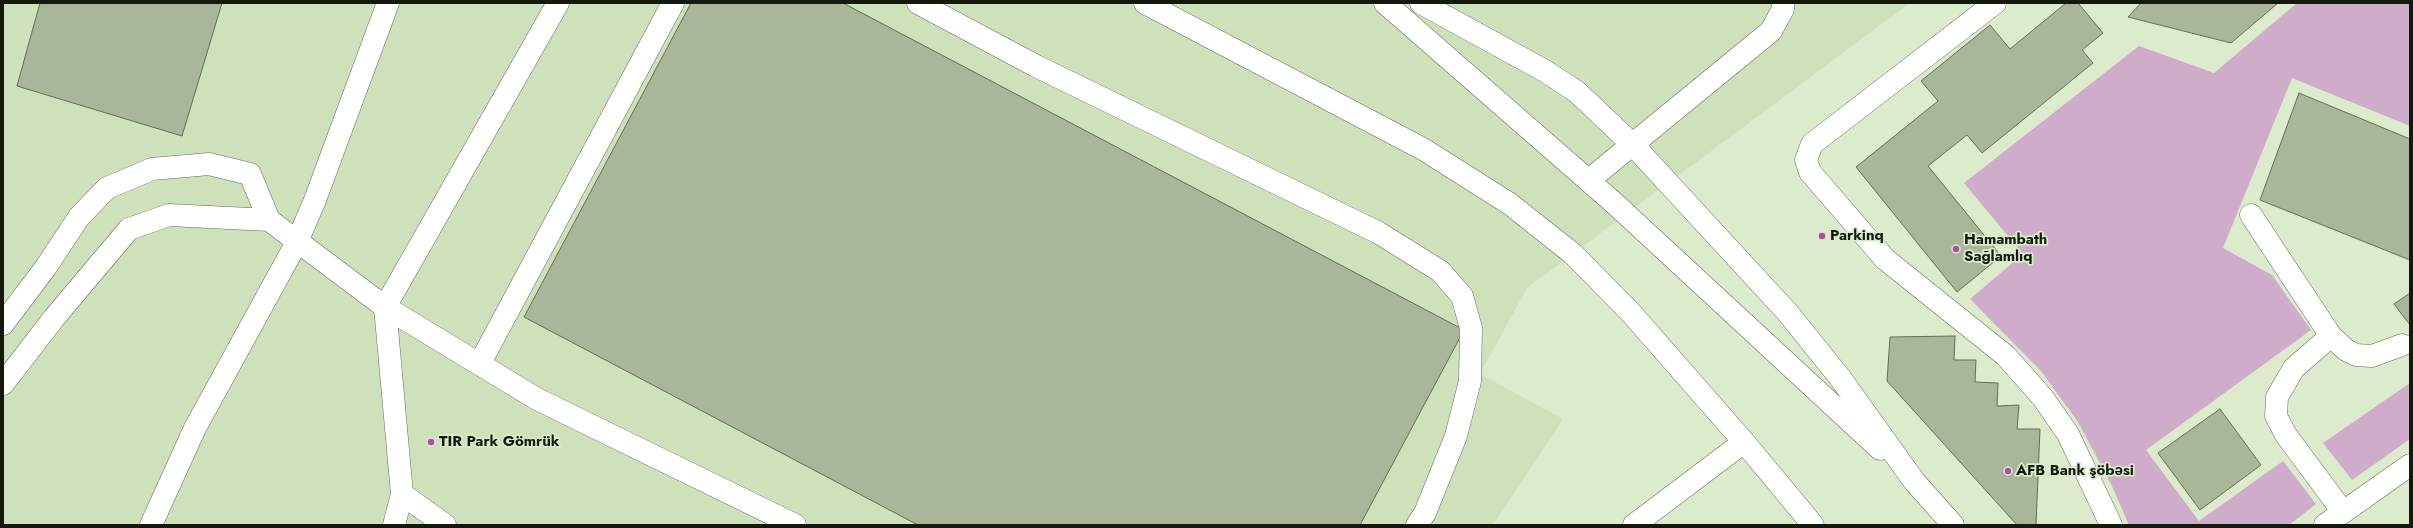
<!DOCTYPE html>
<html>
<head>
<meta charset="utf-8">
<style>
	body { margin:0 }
	#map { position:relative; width:2413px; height:528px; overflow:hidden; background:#dcebcc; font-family:Jost,sans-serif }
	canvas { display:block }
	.frame { position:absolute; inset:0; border:4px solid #14190e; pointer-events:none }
</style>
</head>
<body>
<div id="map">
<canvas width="2413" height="528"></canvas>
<div class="frame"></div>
</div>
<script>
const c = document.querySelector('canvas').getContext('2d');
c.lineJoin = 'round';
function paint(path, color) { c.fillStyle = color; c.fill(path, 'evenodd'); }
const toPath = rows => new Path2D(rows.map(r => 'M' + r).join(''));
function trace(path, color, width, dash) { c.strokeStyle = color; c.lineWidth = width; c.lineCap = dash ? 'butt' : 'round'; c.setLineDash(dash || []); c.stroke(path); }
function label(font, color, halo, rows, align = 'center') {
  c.font = font + ' Jost,sans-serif'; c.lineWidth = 3.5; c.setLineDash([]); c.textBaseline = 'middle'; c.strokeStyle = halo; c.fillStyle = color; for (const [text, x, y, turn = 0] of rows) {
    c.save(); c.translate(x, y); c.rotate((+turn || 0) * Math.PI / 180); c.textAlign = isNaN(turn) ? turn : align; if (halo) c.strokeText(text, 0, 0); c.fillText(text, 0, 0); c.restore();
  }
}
paint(toPath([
	[3,3,1910,3,1527,288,1480,374,1563,419,1493,525,3,525]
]), '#cfe1bb');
paint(toPath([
	[2297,3,2410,3,2410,126,2292,78,2223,248,2272,275,2311,330,2146,450,2199,521,2283,461,2316,504,2289,525,2129,525,2111,484,2078,422,2041,371,1970,299,2023,254,1964,183,2139,46,2214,73],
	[2410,383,2410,439,2352,480,2323,443]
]), '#ceacca');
const building = toPath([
	[40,3,222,3,182,136,17,86,40,3],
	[691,3,843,3,1464,330,1360,525,918,525,524,317,691,3],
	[2066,3,2078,3,2103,33,2082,50,2093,63,1982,153,1967,135,1928,166,2001,256,1957,292,1856,167,1938,101,1921,81,1990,25,2010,49,2066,3],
	[2141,3,2278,3,2231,43,2128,17,2141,3],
	[2299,93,2410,139,2410,260,2260,200,2299,93],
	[2410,293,2410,325,2394,304,2410,293],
	[1955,336,1954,360,1976,360,1975,382,1998,383,1997,406,2019,405,2017,429,2040,429,2036,525,2017,525,1887,381,1890,337,1955,336],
	[2220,409,2261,465,2200,510,2158,453,2220,409]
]);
paint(building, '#a9b699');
trace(building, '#626f53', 1);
const minor = toPath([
	[918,3,1036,66,1379,233,1440,271,1462,296,1471,328,1470,381,1456,436,1425,513,1417,525],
	[1145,3,1423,149,1510,204,1573,254,1632,314,1744,442],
	[1385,3,1613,202,1880,449],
	[1421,3,1545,71,1577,92,1634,146,1788,313,1841,379,1914,481,1953,525],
	[1995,3,1812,144,1806,160,1810,172,1885,259,2006,356,2043,398,2068,434,2111,525],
	[1589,180,1771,31,1783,9,1783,3],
	[2251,215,2331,336,2346,350,2356,355,2372,356,2402,345],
	[3,324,46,267,79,217,107,188,152,169,209,164,250,174,269,220,385,307,537,399,795,525],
	[2331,336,2294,368,2277,397,2276,416,2286,435,2343,512],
	[480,363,673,3],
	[3,384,54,318,129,229,169,215,269,220],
	[402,494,445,525],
	[151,525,195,428,297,242,315,200,388,3],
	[394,525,402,494,385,307,558,3],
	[1634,525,1744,442,1813,525],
	[2325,525,2410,465]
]);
trace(minor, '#636f54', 23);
trace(minor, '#fff', 22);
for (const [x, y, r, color] of [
	[1822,236,4,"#b44caf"],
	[1956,249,4,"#b44caf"],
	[431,442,4,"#b44caf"],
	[2008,471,4,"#b44caf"]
]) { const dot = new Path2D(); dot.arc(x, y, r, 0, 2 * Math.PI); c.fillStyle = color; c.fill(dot); trace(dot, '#dcebcc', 1.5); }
label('bold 15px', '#14190e', '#dcebcc', [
	["Parkinq",1830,236],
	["Hamambath",1964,240],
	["Sağlamlıq",1964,257],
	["TIR Park Gömrük",439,442],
	["AFB Bank şöbəsi",2016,471]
], 'left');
</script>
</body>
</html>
